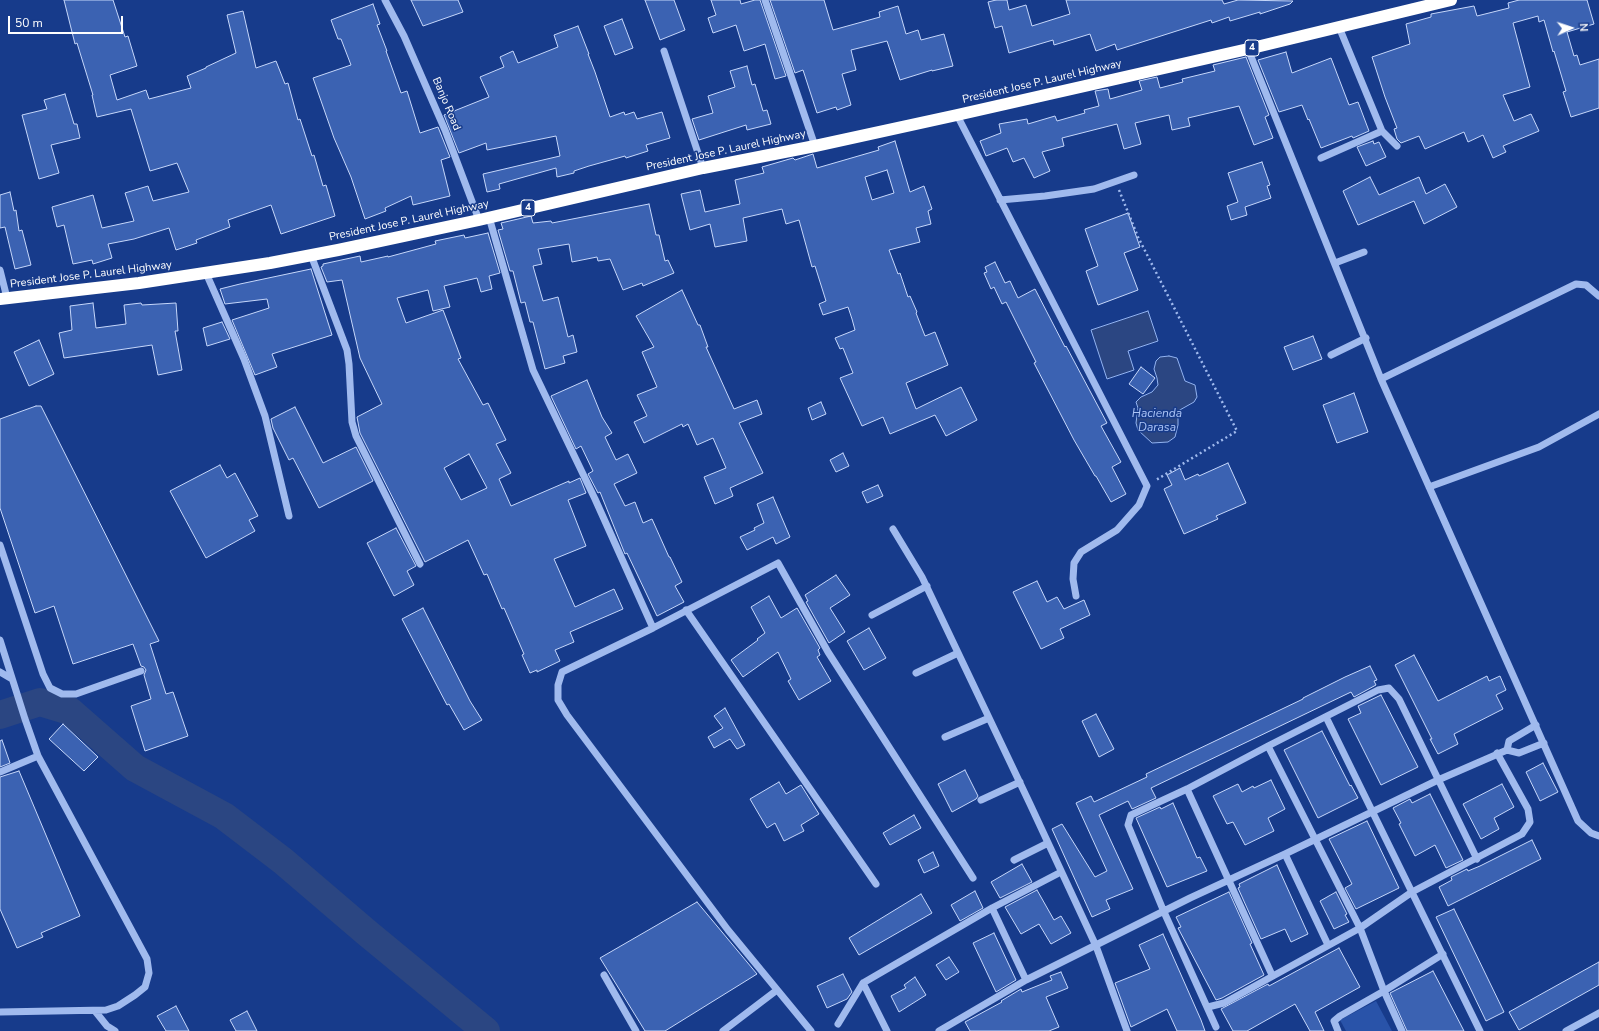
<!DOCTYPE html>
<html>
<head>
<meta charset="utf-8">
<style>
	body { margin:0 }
	#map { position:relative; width:1599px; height:1031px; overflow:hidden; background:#173b8b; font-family:"Nunito Sans",sans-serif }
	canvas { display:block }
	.north { position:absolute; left:1551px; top:8px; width:40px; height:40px; -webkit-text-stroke:3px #173b8b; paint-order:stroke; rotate:87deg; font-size:11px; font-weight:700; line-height:16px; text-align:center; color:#fff }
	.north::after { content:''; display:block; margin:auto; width:14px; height:18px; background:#fff; clip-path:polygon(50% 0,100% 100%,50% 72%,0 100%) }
	.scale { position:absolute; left:8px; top:16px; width:115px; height:18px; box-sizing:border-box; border:2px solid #fff; border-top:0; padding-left:5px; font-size:12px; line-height:14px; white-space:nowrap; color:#fff; -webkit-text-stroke:3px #173b8b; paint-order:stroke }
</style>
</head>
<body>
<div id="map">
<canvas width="1599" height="1031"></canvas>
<div class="north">N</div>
<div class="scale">50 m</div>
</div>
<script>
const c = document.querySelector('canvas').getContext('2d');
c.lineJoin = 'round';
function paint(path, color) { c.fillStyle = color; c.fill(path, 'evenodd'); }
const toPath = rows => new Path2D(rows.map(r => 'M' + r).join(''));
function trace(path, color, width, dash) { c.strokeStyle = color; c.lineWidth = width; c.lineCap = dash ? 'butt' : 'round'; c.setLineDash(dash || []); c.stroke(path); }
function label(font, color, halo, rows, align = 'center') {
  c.font = font + ' "Nunito Sans",sans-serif'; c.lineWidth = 3; c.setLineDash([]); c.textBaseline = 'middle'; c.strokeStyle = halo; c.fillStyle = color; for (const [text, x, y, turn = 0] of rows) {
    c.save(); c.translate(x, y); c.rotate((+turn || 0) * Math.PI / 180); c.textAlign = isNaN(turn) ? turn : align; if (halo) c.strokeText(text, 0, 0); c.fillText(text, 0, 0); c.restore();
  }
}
paint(toPath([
	[1376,1001,1392,1031,1346,1031,1340,1020]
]), '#2953a9');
const water = toPath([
	[1148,311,1158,341,1128,351,1134,370,1107,379,1091,330,1148,311],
	[1169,356,1177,358,1185,381,1195,385,1197,397,1194,402,1178,411,1178,425,1175,437,1168,442,1152,443,1138,430,1136,423,1138,408,1136,402,1141,397,1152,392,1158,385,1157,378,1154,369,1156,361,1160,357,1169,356]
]);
paint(water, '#2b4682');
trace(water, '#92b3f1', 1);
trace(toPath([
	[0,715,40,702,70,711,135,768,224,816,283,861,366,932,486,1031]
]), '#2b4682', 28);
const building = toPath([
	[64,0,113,0,125,37,128,36,137,66,110,75,117,100,146,90,149,99,191,88,187,76,206,68,206,67,236,53,227,15,243,11,256,68,276,61,285,84,288,83,298,120,300,119,312,156,314,155,323,186,326,185,335,216,281,234,271,205,228,220,230,227,196,240,197,243,176,250,169,228,134,239,108,244,112,258,93,264,92,260,73,264,64,225,57,227,52,207,93,195,102,228,134,221,125,193,148,186,153,201,189,192,177,163,150,171,131,109,97,117,92,95,93,95,77,43,75,44,64,0],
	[411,0,458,0,463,12,423,26,411,0],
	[645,0,674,0,685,30,660,40,645,0],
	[711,0,740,0,741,4,755,0,760,0,786,76,775,79,765,44,744,51,736,25,713,33,708,18,716,15,711,0],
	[770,0,824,0,833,30,880,17,879,12,898,6,906,34,918,30,921,40,944,34,953,66,932,71,932,70,900,80,887,41,851,50,856,70,842,74,851,105,837,110,836,107,817,113,803,70,795,73,770,0],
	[996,0,1007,0,1009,10,1026,5,1032,26,1070,14,1066,0,1222,0,1224,4,1238,0,1293,1,1290,4,1260,14,1260,12,1230,21,1229,17,1212,23,1211,20,1117,50,1115,44,1096,51,1090,34,1054,45,1053,40,1009,53,1002,26,995,28,988,2,996,0],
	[1519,0,1587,0,1594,24,1567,32,1574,56,1577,55,1580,65,1599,59,1599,108,1571,117,1563,92,1566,91,1554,51,1553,52,1544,20,1539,22,1538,16,1513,23,1530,87,1503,95,1514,121,1531,114,1539,131,1503,146,1506,152,1493,158,1483,135,1468,142,1464,132,1425,149,1419,136,1401,143,1397,139,1394,129,1397,128,1385,97,1372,57,1410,44,1406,24,1431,17,1431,14,1474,6,1477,16,1509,8,1508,3,1519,0],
	[373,4,380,24,377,25,387,51,386,51,401,93,407,91,420,133,438,127,450,157,441,160,450,196,413,205,411,196,385,208,386,211,365,219,351,177,334,138,313,78,351,65,341,39,338,39,331,20,373,4],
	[622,19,633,48,615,55,604,26,622,19],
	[578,26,589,54,588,54,595,72,610,117,624,112,625,115,634,112,637,119,662,112,670,138,646,145,648,151,626,158,625,156,589,166,574,171,574,173,557,177,556,168,499,184,500,189,487,192,483,174,560,156,556,136,487,150,486,143,459,153,444,115,489,97,480,77,504,67,500,57,513,51,518,63,558,47,554,35,578,26],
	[1286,52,1292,73,1331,58,1349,105,1358,102,1369,131,1353,138,1352,136,1321,148,1309,119,1308,120,1302,105,1279,112,1258,60,1286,52],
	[1246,57,1269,115,1265,117,1273,138,1254,145,1239,106,1188,118,1190,126,1172,130,1169,115,1135,123,1141,144,1124,149,1117,124,1062,138,1064,146,1042,152,1050,171,1034,178,1024,158,1013,162,1007,148,986,156,980,141,1001,133,999,124,1027,119,1028,124,1055,116,1057,121,1085,113,1084,110,1099,106,1095,91,1108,89,1110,99,1142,90,1139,81,1157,77,1160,88,1183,82,1182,79,1215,71,1213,65,1246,57],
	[747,66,752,85,755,84,763,111,767,110,771,124,747,130,746,125,699,140,692,119,713,113,708,96,735,87,730,71,747,66],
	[65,94,74,124,77,124,80,138,51,145,59,173,39,179,22,115,47,109,44,100,65,94],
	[895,141,910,192,924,186,932,209,928,211,931,224,916,228,920,242,889,250,898,274,900,273,908,297,910,296,917,312,916,313,925,336,935,332,948,365,906,383,916,409,961,387,977,420,946,436,935,415,890,434,883,417,862,426,840,378,853,373,843,348,840,349,835,338,855,330,852,319,848,307,823,315,819,304,826,301,815,266,812,267,799,220,786,224,782,209,743,218,747,241,715,247,710,224,690,230,681,194,700,190,705,212,740,204,735,180,764,173,762,167,793,158,795,160,813,154,817,168,879,150,878,147,895,141],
	[887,170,894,193,872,200,865,177,887,170],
	[1373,141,1374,144,1379,142,1386,157,1366,166,1357,147,1373,141],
	[1262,162,1270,185,1267,186,1271,198,1245,207,1247,215,1231,220,1227,206,1238,202,1228,173,1262,162],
	[1370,177,1379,195,1419,177,1426,194,1445,184,1457,207,1424,224,1414,201,1358,225,1343,191,1370,177],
	[10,192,14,211,16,210,19,231,22,230,31,265,15,269,5,227,0,228,0,195,10,192],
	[649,204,656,235,659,235,665,261,668,260,674,273,643,286,642,283,623,290,610,259,598,261,597,257,572,262,569,244,538,249,542,264,533,266,543,301,558,297,568,337,573,335,577,352,563,356,565,363,545,369,533,322,530,322,525,302,521,303,513,271,510,271,498,230,503,229,501,223,531,216,533,223,551,221,552,223,649,204],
	[1128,213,1140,247,1124,253,1138,290,1098,305,1086,271,1098,266,1085,229,1128,213],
	[488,233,500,273,489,276,492,289,481,292,477,278,444,286,450,307,433,311,428,290,397,298,406,323,443,310,461,358,458,359,483,405,488,403,506,440,496,444,511,473,499,479,511,506,569,481,569,483,580,478,586,493,568,500,586,546,554,559,575,607,614,589,623,609,570,632,574,642,555,650,560,661,537,672,537,670,530,673,522,655,524,654,504,608,502,609,487,574,484,575,468,540,425,562,360,433,357,417,382,404,360,358,342,280,327,282,321,267,323,266,323,264,360,256,361,262,388,256,388,257,436,244,435,241,464,235,465,238,488,233],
	[469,454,487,488,461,500,444,468,469,454],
	[995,262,1005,283,1010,281,1018,298,1035,289,1065,347,1066,346,1107,423,1101,426,1121,462,1112,467,1126,494,1111,502,1096,476,1095,476,1074,440,1034,363,1036,362,1006,302,1002,304,994,287,991,289,984,273,987,272,985,267,995,262],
	[311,269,332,335,272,354,277,367,255,375,232,320,269,308,267,299,225,304,220,289,240,284,311,269],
	[682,290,698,325,700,325,708,347,706,347,734,409,757,400,762,414,739,423,763,473,730,488,733,496,715,504,704,477,726,468,713,438,697,445,688,424,683,427,682,424,644,443,634,422,647,416,637,395,657,387,642,352,654,347,636,316,682,290],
	[93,303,96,328,126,324,124,305,141,303,142,305,176,303,178,331,175,331,182,370,158,375,152,345,64,358,59,333,72,330,70,306,93,303],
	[222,322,230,339,207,346,203,328,222,322],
	[1313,336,1322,359,1293,370,1284,347,1313,336],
	[39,340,54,374,29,386,14,352,39,340],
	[1141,367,1155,378,1143,394,1129,384,1141,367],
	[587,380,602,417,612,433,605,437,616,460,628,454,637,473,614,484,625,506,635,502,643,523,652,519,669,557,670,557,682,582,675,586,684,602,657,616,627,553,625,554,600,492,598,493,588,474,593,471,581,446,576,449,551,396,587,380],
	[1354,393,1368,432,1337,443,1323,405,1354,393],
	[821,402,826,414,812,420,808,408,821,402],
	[36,406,41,406,159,641,150,644,166,694,173,692,188,736,145,751,131,706,151,699,144,675,146,670,144,667,141,666,133,644,73,664,54,606,35,613,0,508,0,419,36,406],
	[295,407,323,463,356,447,373,481,319,508,293,458,289,460,273,428,271,419,295,407],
	[843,453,849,466,836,472,830,460,843,453],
	[1228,463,1246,503,1216,516,1218,519,1184,534,1164,489,1172,485,1167,475,1180,468,1185,480,1198,474,1199,476,1228,463],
	[220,465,227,478,235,473,258,516,249,520,255,531,206,558,170,491,220,465],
	[878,485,883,496,867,503,862,492,878,485],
	[773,497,790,537,776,544,773,537,747,550,740,537,755,530,754,528,764,523,757,504,773,497],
	[396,528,416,566,407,571,414,585,394,596,367,543,396,528],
	[836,575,850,595,830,608,845,632,829,643,806,602,808,601,805,595,836,575],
	[1037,581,1047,602,1057,597,1064,609,1084,600,1090,615,1060,629,1064,638,1041,649,1013,592,1037,581],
	[769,596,781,618,797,608,820,648,818,650,820,655,817,657,831,681,799,700,788,681,791,679,778,652,743,677,731,660,758,640,757,639,765,633,751,607,769,596],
	[423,608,470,701,482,720,464,730,449,704,447,705,402,619,423,608],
	[869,628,886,658,864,670,847,641,869,628],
	[1414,655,1438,701,1487,676,1489,681,1500,676,1506,690,1496,695,1503,709,1454,734,1458,744,1438,754,1430,739,1432,739,1395,665,1414,655],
	[1370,666,1377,680,1374,681,1376,685,1354,697,1351,692,1151,788,1156,798,1132,809,1128,801,1099,815,1133,889,1106,900,1110,909,1092,917,1052,829,1062,824,1095,877,1107,871,1076,803,1091,796,1094,802,1147,777,1146,774,1303,699,1303,698,1345,677,1370,666],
	[1381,695,1418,767,1381,785,1348,719,1361,713,1358,706,1381,695],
	[725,708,745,745,737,749,730,739,714,748,708,737,723,728,714,716,725,708],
	[1096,714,1114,749,1099,757,1082,721,1096,714],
	[63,724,98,757,84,771,49,739,63,724],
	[1322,731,1350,786,1351,785,1358,798,1318,818,1284,750,1322,731],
	[2,740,10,763,0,767,0,741,2,740],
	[1543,763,1558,792,1540,801,1526,772,1543,763],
	[965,770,978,796,976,799,952,812,938,784,965,770],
	[19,771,80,916,41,933,43,937,17,948,0,909,0,777,19,771],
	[1271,780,1285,809,1268,818,1274,831,1245,845,1233,822,1227,824,1213,796,1238,784,1242,792,1253,786,1254,788,1271,780],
	[779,782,786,794,801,785,819,814,801,825,804,831,784,841,775,823,767,828,750,799,779,782],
	[1502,784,1514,807,1494,818,1499,829,1481,839,1463,804,1502,784],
	[1430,794,1463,860,1446,868,1435,845,1415,856,1399,824,1401,823,1393,808,1410,799,1412,803,1430,794],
	[1173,803,1197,858,1200,857,1207,871,1167,887,1136,818,1160,807,1161,809,1173,803],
	[914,815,921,828,890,845,883,833,914,815],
	[1367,821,1399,888,1356,909,1345,888,1352,884,1329,839,1367,821],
	[1532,840,1541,859,1448,906,1439,887,1452,880,1451,877,1467,869,1468,871,1480,866,1532,840],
	[933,852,939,866,924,873,918,860,933,852],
	[1022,864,1032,882,1000,898,991,882,1022,864],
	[1277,865,1308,934,1291,942,1285,929,1261,939,1238,888,1240,887,1239,884,1277,865],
	[1037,890,1054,920,1061,916,1071,933,1051,944,1039,924,1021,934,1005,907,1037,890],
	[975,891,983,908,960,921,951,905,975,891],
	[1229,892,1252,943,1250,944,1264,975,1222,998,1216,1000,1178,928,1181,927,1176,917,1229,892],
	[1336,892,1347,914,1345,915,1349,922,1334,929,1320,901,1336,892],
	[921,894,932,913,859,955,849,938,921,894],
	[697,902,757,974,665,1031,645,1031,600,958,697,902],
	[1454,909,1504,1012,1486,1021,1436,917,1454,909],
	[994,933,1016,980,996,992,973,943,994,933],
	[1163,934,1201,1020,1205,1031,1177,1031,1167,1009,1131,1027,1115,983,1150,969,1139,945,1163,934],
	[1339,948,1360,987,1315,1012,1324,1031,1310,1031,1295,1004,1247,1031,1233,1031,1221,1009,1268,984,1269,986,1339,948],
	[949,957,959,972,946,980,936,965,949,957],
	[1599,962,1599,985,1519,1030,1509,1012,1599,962],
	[1433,971,1464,1031,1407,1031,1390,993,1433,971],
	[1061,972,1068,988,1046,997,1059,1027,1049,1031,970,1031,965,1022,1002,1002,1001,1001,1021,989,1022,992,1052,980,1050,976,1061,972],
	[843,974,852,992,847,999,827,1008,817,986,843,974],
	[915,977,926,995,899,1012,891,996,906,988,904,985,915,977],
	[176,1006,189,1031,166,1031,157,1016,176,1006],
	[247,1011,257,1031,236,1031,230,1020,247,1011]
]);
paint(building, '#3b62b2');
trace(building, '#c6d7fa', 1);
trace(toPath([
	[1119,190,1138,237,1237,431,1156,480]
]), '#a0baee', 2.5, [2, 3]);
trace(toPath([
	[385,0,404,36,445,130,479,220],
	[765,0,815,146],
	[1339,27,1382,131,1397,146],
	[1248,49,1381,379,1578,821,1591,833,1599,836],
	[664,51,703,168],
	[957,115,1147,486,1139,505,1117,530,1081,552,1074,563,1073,579,1076,596],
	[1321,158,1382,131],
	[1000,200,1045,196,1094,189,1134,175],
	[489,217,533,370,595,499,653,628,562,672,558,685,558,700,567,715,728,930,811,1031],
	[311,255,347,350,349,364,352,422,356,436,420,564],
	[1335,263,1364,252],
	[0,270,7,298],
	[206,273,244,359,265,416,289,516],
	[1331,355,1366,338],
	[1381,379,1576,284,1586,285,1599,296],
	[1429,487,1539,447,1599,414],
	[893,529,922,577,1030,804,1096,946,1127,1031],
	[0,545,43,674,50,688,62,694,76,694,141,671],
	[686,610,876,884],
	[872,615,927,586],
	[653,628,778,563,828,652,973,878],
	[0,640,25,719,38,756,147,959,149,973,145,987,135,995,118,1006,106,1010,0,1012],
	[0,672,12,679],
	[916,673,958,653],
	[1326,717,1480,1031],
	[945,737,989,718],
	[1268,746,1360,928,1384,991,1402,1031],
	[1507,750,1509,741,1536,725],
	[0,772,38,756],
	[1187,789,1272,975],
	[981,800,1020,782],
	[1285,854,1328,945],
	[1014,860,1048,843],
	[992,908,1026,980],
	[604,975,636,1031],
	[1208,1007,1224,1003,1360,928,1412,892,1522,834,1530,822,1528,809,1497,753],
	[95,1011,107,1026,115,1031],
	[838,1024,863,983],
	[1216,1027,1164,912,1128,825,1131,815,1187,789,1268,746,1378,690,1389,688,1399,699,1477,859],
	[723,1031,777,990],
	[887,1031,863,983,992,908,1061,872],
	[939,1031,1026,980,1190,898,1285,854,1438,780,1507,750,1519,753,1544,743],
	[1338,1031,1334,1021,1340,1016,1384,991,1443,954],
	[1566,1031,1599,1013]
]), '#a0baee', 7);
trace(toPath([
	[0,299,139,283,270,263,338,250,479,220,703,168,815,146,957,115,1248,49,1451,0]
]), '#fff', 12);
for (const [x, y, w] of [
	[1252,48,14],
	[528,208,14]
]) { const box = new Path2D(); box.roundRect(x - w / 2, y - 8, w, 16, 3); c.fillStyle = '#173b8b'; c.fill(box); trace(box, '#fff', 1); }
label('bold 10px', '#fff', null, [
	["4",1252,48],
	["4",528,208]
]);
label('11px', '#fff', '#173b8b', [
	["President Jose P. Laurel Highway",1042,82,-13],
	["Banjo Road",446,104,67],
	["President Jose P. Laurel Highway",726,151,-12],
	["President Jose P. Laurel Highway",409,221,-12],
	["President Jose P. Laurel Highway",91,275,-7]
]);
label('italic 12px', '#acc4f6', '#173b8b', [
	["Hacienda",1157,414],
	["Darasa",1157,428]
]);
</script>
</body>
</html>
